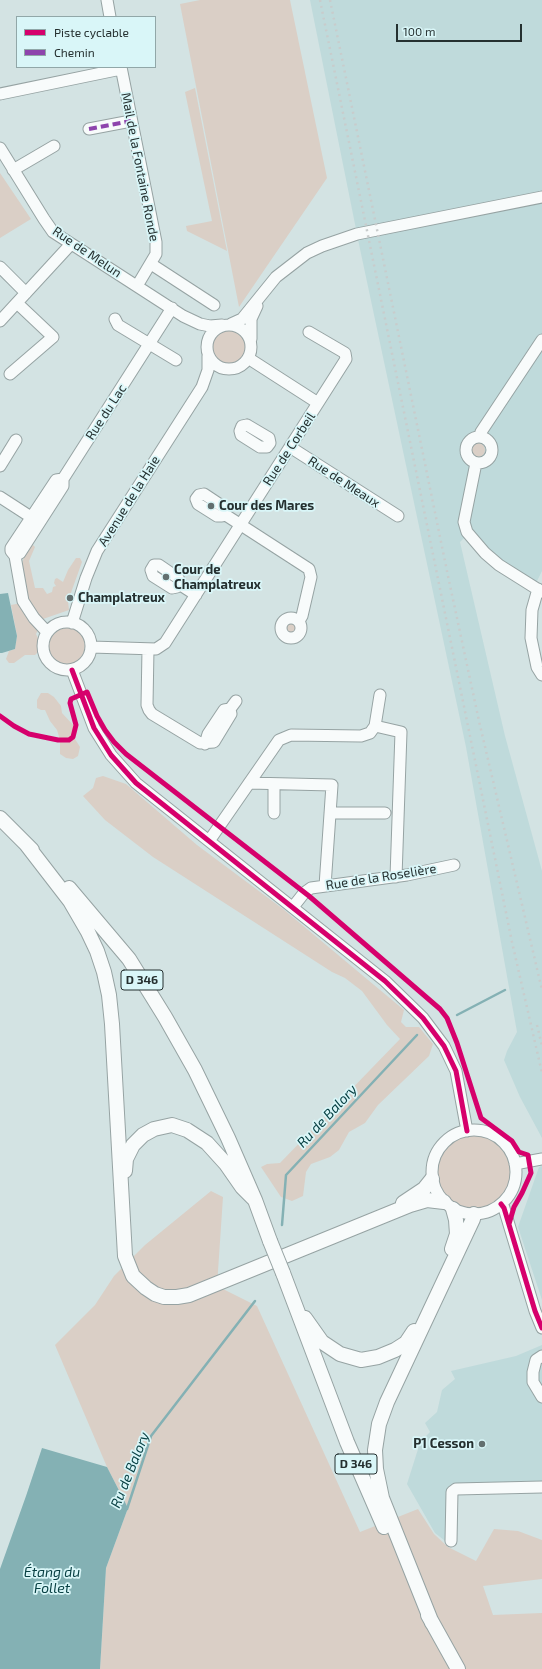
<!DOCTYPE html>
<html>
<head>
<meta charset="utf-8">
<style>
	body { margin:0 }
	#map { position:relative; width:542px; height:1669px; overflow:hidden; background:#d3e3e3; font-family:"Exo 2",sans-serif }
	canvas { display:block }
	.legend { position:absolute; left:16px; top:16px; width:140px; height:52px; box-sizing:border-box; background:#d9f6f8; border:1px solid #91a7a8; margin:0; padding:5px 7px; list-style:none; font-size:12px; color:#253030 }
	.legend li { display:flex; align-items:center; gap:8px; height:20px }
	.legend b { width:20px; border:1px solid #91a7a8 }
	.scale { position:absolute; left:396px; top:24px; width:126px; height:18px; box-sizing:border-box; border:2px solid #253030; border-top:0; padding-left:5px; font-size:12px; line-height:14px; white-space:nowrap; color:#253030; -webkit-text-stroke:3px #d9f6f8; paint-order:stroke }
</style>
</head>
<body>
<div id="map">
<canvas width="542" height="1669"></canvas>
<ul class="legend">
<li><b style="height:5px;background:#d6006c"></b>Piste cyclable</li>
<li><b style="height:5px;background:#8e44ad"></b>Chemin</li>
</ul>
<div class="scale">100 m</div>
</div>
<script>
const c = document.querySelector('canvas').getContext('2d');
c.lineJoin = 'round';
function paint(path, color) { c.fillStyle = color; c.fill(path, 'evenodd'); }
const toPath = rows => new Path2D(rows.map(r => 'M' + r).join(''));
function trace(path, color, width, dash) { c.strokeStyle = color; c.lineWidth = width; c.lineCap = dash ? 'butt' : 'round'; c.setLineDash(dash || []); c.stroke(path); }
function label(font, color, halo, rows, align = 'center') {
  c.font = font + ' "Exo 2",sans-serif'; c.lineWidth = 3.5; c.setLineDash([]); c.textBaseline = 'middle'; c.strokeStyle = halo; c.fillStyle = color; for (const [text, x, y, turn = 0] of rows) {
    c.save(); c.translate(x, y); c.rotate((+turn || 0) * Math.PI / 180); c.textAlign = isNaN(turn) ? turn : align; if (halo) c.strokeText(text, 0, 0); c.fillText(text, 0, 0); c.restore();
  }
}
paint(toPath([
	[310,0,542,0,542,571,536,583,501,560,471,531,460,542,505,736,542,871,542,1138,520,1097,504,1060,507,1051,517,1032,466,747,360,249],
	[542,1166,542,1300,518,1227,539,1167],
	[542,1345,542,1490,456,1494,449,1544,435,1533,407,1484,419,1446,423,1439,430,1432,425,1423,437,1412,442,1390,455,1379,451,1371,516,1356]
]), '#bfdadb');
paint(toPath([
	[200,0,290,0,327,178,239,307,180,4],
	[195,88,227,251,187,231,186,226,212,221,185,92],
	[0,173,31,219,0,238],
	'210 345a19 19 0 1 1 38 0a19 19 0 1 1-38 0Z',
	'471 450a7 7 0 1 1 14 0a7 7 0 1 1-14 0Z',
	[33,545,35,547,29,561,35,588,43,588,47,594,52,592,53,587,56,586,54,583,55,579,57,578,63,582,68,570,76,558,80,558,82,562,68,601,69,610,43,619,36,634,38,638,38,652,35,655,25,655,14,663,9,663,6,659,9,651,15,649,17,636,11,605,21,603,22,564,25,553,29,547],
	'284 628a7 7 0 1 1 14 0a7 7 0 1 1-14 0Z',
	'49 646a18 18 0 1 1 36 0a18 18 0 1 1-36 0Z',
	[41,693,48,693,54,697,61,706,62,713,75,727,75,739,80,747,78,756,73,759,66,758,60,754,60,740,57,730,50,721,45,710,41,710,37,708,37,700],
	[103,776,126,784,197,845,283,909,404,1010,401,1022,406,1027,419,1027,433,1044,429,1056,378,1105,365,1123,349,1132,339,1150,330,1157,311,1164,306,1172,303,1196,292,1201,281,1197,261,1167,267,1164,280,1163,400,1039,387,1025,362,991,345,978,332,972,153,857,105,820,83,796,93,788,96,778],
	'437 1172a37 37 0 1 1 74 0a37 37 0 1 1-74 0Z',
	[211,1191,223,1197,217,1286,257,1306,360,1532,418,1509,434,1534,448,1547,476,1561,494,1529,518,1531,542,1540,542,1579,483,1586,493,1615,542,1613,542,1669,100,1669,106,1568,128,1508,107,1467,55,1345,95,1305,114,1276,145,1245]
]), '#dacfc6');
paint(toPath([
	[8,593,17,636,15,649,2,653,0,653,0,594],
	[42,1448,107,1467,128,1508,106,1568,100,1669,0,1669,0,1569,26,1496]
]), '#84b1b4');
trace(toPath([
	[457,1015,505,990],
	[282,1225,286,1175,417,1035],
	[127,1509,151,1436,255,1301]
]), '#84b1b4', 2.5);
const minor = toPath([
	[107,0,110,17],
	[121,67,156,242,156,254,137,286],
	[0,94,121,69],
	[89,129,131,121],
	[0,148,44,219,53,232,183,316,200,324,210,326,222,325],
	[13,170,54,146],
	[151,264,214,305],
	[0,267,26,293],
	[115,319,118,325,176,360],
	[0,321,71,244],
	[231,324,242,319,276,277,307,253,322,246,357,234,542,197],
	'207 347a22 22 0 1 1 44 0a22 22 0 1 1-44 0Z',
	[309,332,345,353,346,359,318,403],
	[251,339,251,319,257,306],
	[10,374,53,337,17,303],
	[247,425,269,438,270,443,267,447,260,447,241,435,240,431,242,426,247,425],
	'466 450a13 13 0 1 1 26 0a13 13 0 1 1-26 0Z',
	[480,437,481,432,542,340],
	[290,447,398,516],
	[476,463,464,522,467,532,485,553,499,565,542,592],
	[0,466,16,440],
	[204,494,225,508,225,512,222,516,217,516,198,504,196,499,199,495,204,494],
	[0,497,37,521],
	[224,514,309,569,311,577,302,616,299,621],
	[15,556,11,551,11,548,56,480,63,479],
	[154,565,159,565,178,578,180,582,177,587,172,588,153,576,151,570,154,565],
	[179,584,196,595],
	[538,589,532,610,531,638,537,667,542,675],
	'281 628a10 10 0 1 1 20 0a10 10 0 1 1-20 0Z',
	'43 646a24 24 0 1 1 48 0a24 24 0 1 1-48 0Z',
	[72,623,86,578,97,551,202,387,208,370,208,356],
	[47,632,34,618,23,601,15,556,20,553,63,486,63,479,172,308],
	[91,647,156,649,165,643,318,403,248,358],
	[148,649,147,705,149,710,152,714,200,743,214,742,231,714,230,709,236,701],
	[72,670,94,728,111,755,136,783,385,981,423,1018,444,1046,456,1071,467,1131],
	[375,726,401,732,396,877],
	[205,744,208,734,224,710,230,709],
	[249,783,332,785,325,886],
	[274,813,274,784],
	[330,813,385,813],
	[209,841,279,740,291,735,361,736,370,733,375,726,380,695],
	[293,907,304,893,311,888,407,875,454,865],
	'432 1172a42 42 0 1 1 84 0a42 42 0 1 1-84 0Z',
	[515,1164,542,1159],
	[501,1204,504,1208,535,1311,542,1328],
	[542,1356,536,1360,533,1372,533,1382,542,1397],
	[451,1541,452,1492,456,1489,542,1487]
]);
const major = toPath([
	[0,818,32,850],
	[26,844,70,901,88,932,97,951,104,972,109,995,112,1024,125,1256,133,1276,146,1288,155,1294,164,1297,177,1297,189,1295,410,1205,427,1200,444,1202],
	[69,888,129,959,165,1017,195,1070,228,1138,255,1200,270,1241],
	[125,1171,126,1159,133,1145,143,1135,154,1129,172,1125,187,1130,207,1143,226,1164,242,1187,255,1200],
	[403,1203,424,1189,432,1179],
	[452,1249,457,1234,456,1220,453,1209],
	[283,1273,347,1442,384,1527],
	[305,1318,322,1342,340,1354,361,1360,378,1357,395,1350,406,1343,414,1331],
	[428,1615,458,1669],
	[432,1623,382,1498,376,1469,375,1450,379,1424,387,1402,473,1219,474,1214]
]);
trace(minor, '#96a3a3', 13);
trace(major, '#96a3a3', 16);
trace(minor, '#f8fbfb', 11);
trace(major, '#f8fbfb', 14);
trace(toPath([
	[320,0,512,942,542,1073],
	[330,0,448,576,479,721,542,990],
	[537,1025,542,1046]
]), '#c8cccc', 2.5, [2, 4]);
const majorBridge = toPath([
	[270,1241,283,1273]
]);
trace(majorBridge, '#96a3a3', 16, []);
trace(majorBridge, '#f8fbfb', 14);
trace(toPath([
	[89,129,131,121]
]), '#8e44ad', 4, [8, 4]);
trace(toPath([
	[72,670,94,728,111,755,136,783,385,981,423,1018,444,1046,456,1071,467,1131],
	[0,716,14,726,29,734,58,740,69,740,73,737,76,725,70,703,71,699,87,692,97,716,105,730,114,742,126,754,309,896,440,1009,447,1018,457,1043,481,1118,512,1141,519,1152,528,1155,531,1173,522,1193,514,1207,509,1224],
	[501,1204,504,1208,535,1311,542,1328]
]), '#d6006c', 5);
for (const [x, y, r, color] of [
	[211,506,4,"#626f6f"],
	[166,577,4,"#626f6f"],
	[70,598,4,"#626f6f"],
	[482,1444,4,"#626f6f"]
]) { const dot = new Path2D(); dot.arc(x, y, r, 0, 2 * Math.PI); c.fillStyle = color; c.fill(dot); trace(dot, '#d9f6f8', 1.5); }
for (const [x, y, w] of [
	[142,980,42],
	[356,1464,42]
]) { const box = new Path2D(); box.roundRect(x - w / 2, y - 10, w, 20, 3); c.fillStyle = '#d9f6f8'; c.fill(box); trace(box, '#253030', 1); }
label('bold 12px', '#253030', null, [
	["D 346",142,980],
	["D 346",356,1464]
]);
label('13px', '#253030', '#d9f6f8', [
	["Mail de la Fontaine Ronde",140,167,79],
	["Rue de Melun",87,252,34],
	["Rue du Lac",106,412,-57],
	["Rue de Corbeil",289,449,-57],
	["Rue de Meaux",344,482,33],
	["Avenue de la Haie",129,501,-58],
	["Rue de la Roselière",381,877,-9]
]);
label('bold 13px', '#253030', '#d9f6f8', [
	["Cour des Mares",219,506],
	["Cour de",174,570],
	["Champlatreux",174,585],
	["Champlatreux",78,598],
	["P1 Cesson",474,1444,"right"]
], 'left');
label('italic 14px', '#094144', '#d9f6f8', [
	["Ru de Balory",327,1116,-47],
	["Ru de Balory",130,1470,-68],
	["Étang du",52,1572],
	["Follet",52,1588]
]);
</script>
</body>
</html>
